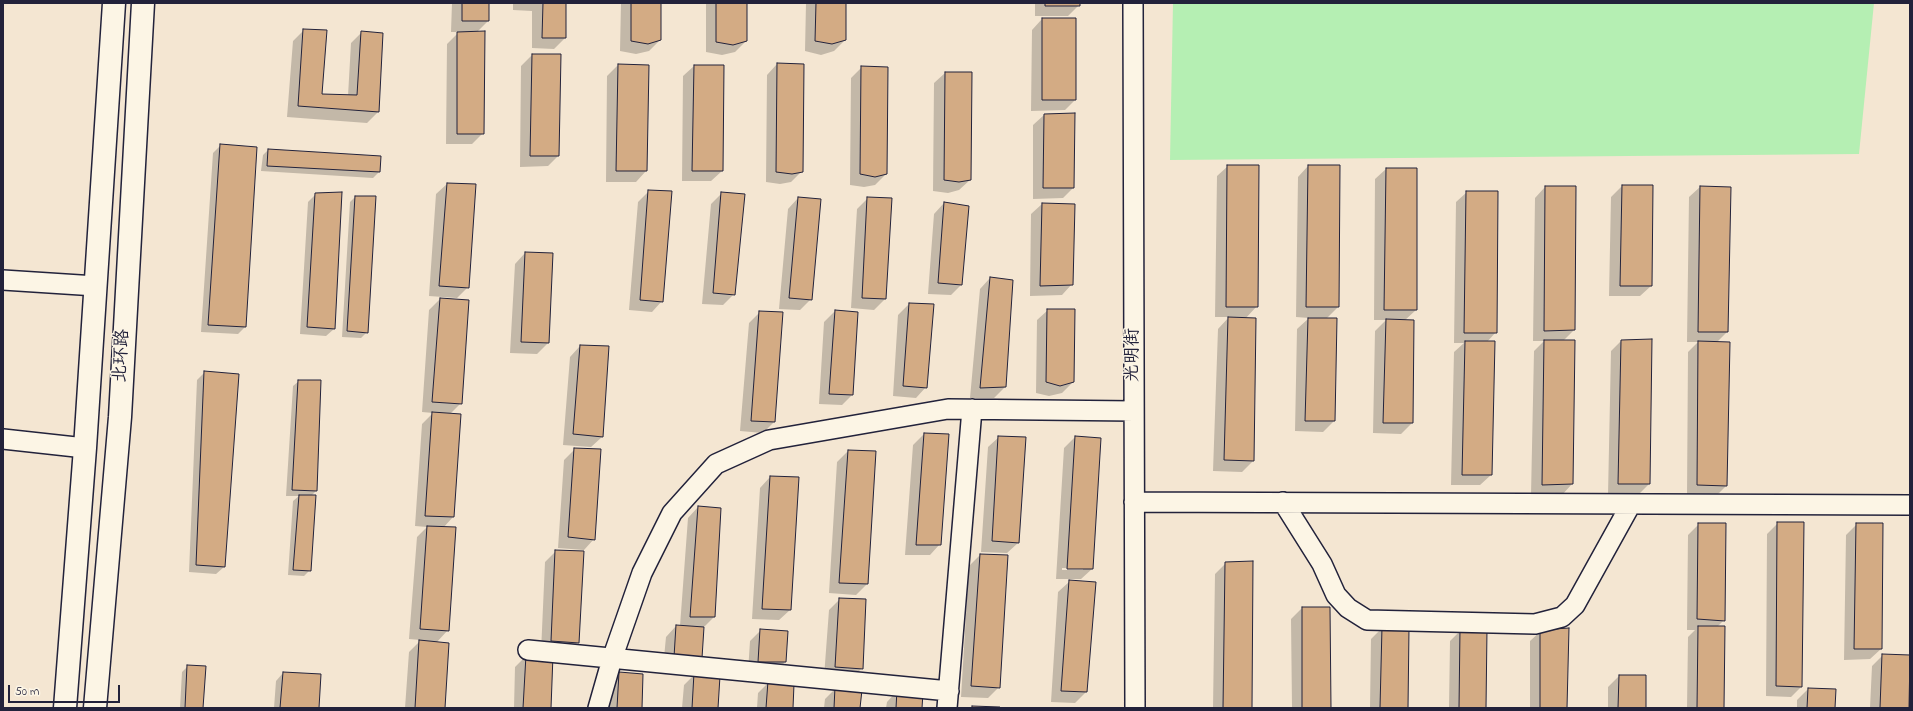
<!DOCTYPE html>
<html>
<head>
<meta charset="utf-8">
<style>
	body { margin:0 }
	#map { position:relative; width:1913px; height:711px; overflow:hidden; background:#f4e6d2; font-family:"Indie Flower",sans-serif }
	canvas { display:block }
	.frame { position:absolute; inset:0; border:4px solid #22223b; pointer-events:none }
	.scale { position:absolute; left:8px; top:685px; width:112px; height:18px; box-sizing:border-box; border:2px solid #22223b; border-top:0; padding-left:5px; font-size:12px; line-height:14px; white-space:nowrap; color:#22223b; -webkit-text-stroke:3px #fcf5e5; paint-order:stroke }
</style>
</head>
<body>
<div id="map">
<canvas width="1913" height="711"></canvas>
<div class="frame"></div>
<div class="scale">50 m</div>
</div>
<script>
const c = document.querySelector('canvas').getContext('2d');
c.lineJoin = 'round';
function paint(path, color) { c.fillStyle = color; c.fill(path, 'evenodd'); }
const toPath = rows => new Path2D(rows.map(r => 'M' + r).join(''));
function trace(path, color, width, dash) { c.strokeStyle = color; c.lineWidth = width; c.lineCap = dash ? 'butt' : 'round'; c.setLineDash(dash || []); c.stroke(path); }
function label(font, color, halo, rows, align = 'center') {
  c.font = font + ' "Indie Flower","LXGW WenKai TC",sans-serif'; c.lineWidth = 3; c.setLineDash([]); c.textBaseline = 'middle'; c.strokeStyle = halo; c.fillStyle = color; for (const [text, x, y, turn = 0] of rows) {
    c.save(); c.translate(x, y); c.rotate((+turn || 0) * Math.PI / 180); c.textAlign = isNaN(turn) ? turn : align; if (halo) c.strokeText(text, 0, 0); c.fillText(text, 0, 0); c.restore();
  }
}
paint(toPath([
	[1173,3,1874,3,1859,154,1170,160]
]), '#b5efb3');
paint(toPath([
	[452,3,488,3,488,21,477,32,483,133,472,144,446,144,447,44,459,32,451,32],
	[513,3,565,3,565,38,554,49,532,48,532,11,513,10],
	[621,3,660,3,660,40,649,51,636,54,620,51],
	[706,3,746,3,746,41,735,52,722,55,706,52],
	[806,3,845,3,845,40,834,51,821,55,805,51],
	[1035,3,1079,3,1079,5,1068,16,1035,16],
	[1042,19,1075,100,1065,110,1031,111,1032,30],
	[304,30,320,95,348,96,351,43,362,32,378,112,367,123,287,117,293,41],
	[532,55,558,156,548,166,520,167,521,66],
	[777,64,802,171,791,182,780,184,766,182,767,75],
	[618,65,646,171,636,182,606,182,607,76],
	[694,66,722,171,711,181,682,181,683,76],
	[862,67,886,174,875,185,864,187,850,185,851,78],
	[945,73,970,180,959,190,948,193,933,191,934,83],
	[1044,115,1073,188,1063,198,1033,199,1033,125],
	[221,145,245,327,238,334,201,332,213,153],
	[268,150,380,157,379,172,373,178,261,171,263,155],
	[1228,166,1257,306,1245,319,1253,461,1242,472,1213,471,1218,329,1229,317,1215,317,1217,176],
	[1308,166,1338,307,1326,319,1334,421,1323,432,1295,431,1297,329,1309,318,1296,317,1298,177],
	[1386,169,1416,310,1404,321,1412,423,1401,434,1373,433,1375,331,1386,320,1374,320,1375,179],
	[447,184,468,287,457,298,429,296,436,194],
	[1622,186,1651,286,1640,296,1609,296,1611,197],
	[1545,187,1574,330,1563,341,1572,484,1562,495,1531,495,1534,351,1544,341,1533,341,1535,198],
	[1700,187,1727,332,1717,342,1726,486,1716,496,1687,496,1688,352,1698,342,1687,342,1689,197],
	[649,191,662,301,652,312,629,310,638,202],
	[1467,192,1496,332,1487,342,1491,475,1480,485,1451,485,1454,352,1464,343,1454,343,1456,202],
	[722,193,734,294,723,305,702,304,711,204],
	[316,194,334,329,326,336,300,334,308,202],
	[355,197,367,332,361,338,342,337,350,202],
	[798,198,811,299,800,310,779,309,788,209],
	[868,198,885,299,874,310,851,308,857,209],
	[944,203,962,284,951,295,928,294,934,214],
	[1042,204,1072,284,1062,295,1030,296,1031,214],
	[525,253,548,343,537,354,510,353,515,264],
	[990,278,1005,387,994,398,970,398,980,289],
	[440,299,461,403,450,414,460,415,453,517,443,528,448,630,436,643,444,708,405,708,409,652,421,640,409,639,417,537,427,527,415,526,422,424,433,413,422,412,429,310],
	[909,304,926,387,916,398,893,396,898,315],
	[1048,310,1073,382,1062,393,1049,396,1036,393,1037,320],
	[835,311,852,395,842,405,819,404,824,322],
	[760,312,774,422,763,433,740,431,749,323],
	[1621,341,1649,484,1638,495,1608,495,1611,351],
	[580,346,602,437,591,447,563,445,570,357],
	[205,372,224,567,216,574,189,572,197,380],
	[299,381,320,381,316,491,311,496,310,570,304,576,288,575,293,501,299,496,286,496,293,386],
	[924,434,940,544,930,555,905,555,913,445],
	[999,437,1018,543,1007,553,981,552,988,447],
	[1075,437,1092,569,1081,579,1056,579,1064,448],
	[1062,568,1083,568,1083,570,1062,570],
	[575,449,594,539,584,550,558,548,564,460],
	[848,451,875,452,867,584,856,595,829,593,837,462],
	[770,477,790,610,779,620,752,619,760,488],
	[698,507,714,617,663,668,666,637,676,626,680,626,688,518],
	[1778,523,1801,687,1791,697,1766,696,1767,534],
	[1699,524,1724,620,1717,627,1723,708,1687,708,1688,637,1695,630,1687,630,1688,535],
	[1857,524,1881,649,1870,659,1844,660,1846,535],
	[556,551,578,642,567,653,541,652,545,562],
	[980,555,1007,556,999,687,988,698,961,697,969,566],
	[1226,563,1251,708,1213,708,1215,574],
	[1069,582,1086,692,1075,703,1051,702,1058,592],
	[840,599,862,668,851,679,824,677,829,610],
	[1302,608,1330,708,1292,708,1291,619],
	[1382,628,1407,708,1370,708,1371,639],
	[761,630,785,662,775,673,748,672,750,641],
	[1461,630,1485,708,1449,708,1450,641],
	[1541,631,1566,708,1530,708,1530,641],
	[1883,655,1908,708,1870,708,1872,666],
	[526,656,550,708,514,708,515,667],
	[188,666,202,708,180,708,182,672],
	[283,673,318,708,274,708,276,681],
	[619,673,641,708,607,708,608,684],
	[695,674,717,708,682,708,684,685],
	[1619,676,1645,708,1608,708,1608,687],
	[769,682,792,708,757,708,758,693],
	[836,688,859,708,824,708,825,699],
	[1808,689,1834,708,1797,708,1797,700],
	[897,691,921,708,886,708,887,702]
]), '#0003');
const building = toPath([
	[462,3,489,3,489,21,462,21,462,3],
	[543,3,566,3,566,38,542,38,543,3],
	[631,3,661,3,661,40,648,44,631,41,631,3],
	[716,3,747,3,747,41,733,45,716,42,716,3],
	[816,3,846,3,846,40,832,44,815,41,816,3],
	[1045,3,1080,3,1080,6,1045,6,1045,3],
	[1042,18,1076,18,1076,100,1042,100,1042,18],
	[303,29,327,30,322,94,357,95,361,31,383,33,379,112,298,106,303,29],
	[485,31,484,134,457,134,457,32,485,31],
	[532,54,561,54,559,156,530,156,532,54],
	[777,63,804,64,803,172,792,174,776,172,777,63],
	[618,64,649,65,647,171,616,171,618,64],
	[694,65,724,65,723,171,692,171,694,65],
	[861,66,888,67,887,174,875,177,860,174,861,66],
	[945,72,972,72,971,180,959,182,944,180,945,72],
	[1075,113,1074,188,1043,188,1044,114,1075,113],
	[220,144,257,147,246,327,208,325,220,144],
	[268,149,381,156,380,172,267,166,268,149],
	[1227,165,1259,165,1258,307,1226,307,1227,165],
	[1308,165,1340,165,1339,307,1306,307,1308,165],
	[1386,168,1417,168,1417,310,1384,310,1386,168],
	[447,183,476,184,469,288,439,286,447,183],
	[1622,185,1653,185,1652,286,1620,286,1622,185],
	[1545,186,1576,186,1575,330,1544,331,1545,186],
	[1700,186,1731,187,1728,332,1698,332,1700,186],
	[648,190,672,191,663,302,640,300,648,190],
	[1466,191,1498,191,1497,333,1464,333,1466,191],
	[342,192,335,329,307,327,315,193,342,192],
	[721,192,745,194,735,295,713,293,721,192],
	[355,196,376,196,368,333,347,331,355,196],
	[798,197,821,199,812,300,789,298,798,197],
	[867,197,892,198,886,299,862,298,867,197],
	[944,202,969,206,962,285,938,283,944,202],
	[1042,203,1075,204,1073,285,1040,286,1042,203],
	[525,252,553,253,549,343,521,342,525,252],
	[990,277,1013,280,1006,387,980,388,990,277],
	[440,298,469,300,462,404,432,402,440,298],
	[909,303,934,304,927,388,903,386,909,303],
	[1047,309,1075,309,1074,382,1060,386,1046,382,1047,309],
	[835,310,858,312,853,395,829,394,835,310],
	[759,311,783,312,775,422,751,421,759,311],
	[1228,317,1256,318,1254,461,1224,460,1228,317],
	[1308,318,1337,318,1335,421,1305,421,1308,318],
	[1386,319,1414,320,1413,423,1383,423,1386,319],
	[1652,339,1650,484,1618,484,1621,340,1652,339],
	[1544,340,1575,340,1573,484,1542,485,1544,340],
	[1465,341,1495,341,1492,475,1462,475,1465,341],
	[1698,341,1730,342,1727,486,1697,485,1698,341],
	[580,345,609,346,603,437,573,434,580,345],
	[204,371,239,374,225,567,196,565,204,371],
	[298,380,321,380,317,491,292,490,298,380],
	[432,412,461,414,454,517,425,516,432,412],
	[924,433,949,434,941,545,916,545,924,433],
	[998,436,1026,437,1019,543,992,541,998,436],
	[1075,436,1101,438,1093,569,1067,569,1075,436],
	[574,448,601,449,595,540,568,537,574,448],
	[848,450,876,451,868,584,839,583,848,450],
	[770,476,799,477,791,610,762,609,770,476],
	[299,495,316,495,311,571,293,570,299,495],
	[698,506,721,508,715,617,690,617,698,506],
	[1777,522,1804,522,1802,687,1776,686,1777,522],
	[1698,523,1726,523,1725,621,1697,619,1698,523],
	[1856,523,1883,523,1882,649,1854,649,1856,523],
	[427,526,456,527,449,631,420,629,427,526],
	[555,550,584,551,579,643,551,641,555,550],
	[980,554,1008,555,1000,688,971,686,980,554],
	[1253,561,1252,708,1223,708,1225,562,1253,561],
	[1069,580,1096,582,1087,692,1061,691,1069,580],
	[839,598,866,599,863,669,835,667,839,598],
	[1302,607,1330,607,1331,708,1302,708,1302,607],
	[676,625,704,627,702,658,674,657,676,625],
	[1698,626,1725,626,1724,708,1697,708,1698,626],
	[1382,627,1409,628,1408,708,1380,708,1382,627],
	[1569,628,1567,708,1540,708,1540,630,1569,628],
	[760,629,788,631,786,662,758,662,760,629],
	[1460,629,1487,629,1486,708,1459,708,1460,629],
	[419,640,449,643,445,708,415,708,419,640],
	[1882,654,1910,655,1909,708,1880,708,1882,654],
	[526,655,553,655,551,708,523,708,526,655],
	[187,665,206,666,203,708,185,708,187,665],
	[283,672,321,674,319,708,280,708,283,672],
	[619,672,643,674,642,708,617,708,619,672],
	[694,673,720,676,718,708,692,708,694,673],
	[1619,675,1646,675,1646,708,1618,708,1619,675],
	[768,681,794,684,793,708,766,708,768,681],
	[835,687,862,690,860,708,834,708,835,687],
	[1808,688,1836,689,1835,708,1807,708,1808,688],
	[897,690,923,693,922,708,896,708,897,690],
	[972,706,1000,707,1000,708,972,708,972,706]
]);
paint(building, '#d3ab84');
trace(building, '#22223b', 1);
const minor = toPath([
	[1133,3,1135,708],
	[3,280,96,286],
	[3,439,85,448],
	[1134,502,1910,505],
	[1283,502,1322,564,1336,595,1348,608,1367,620,1535,624,1562,617,1575,605,1631,504],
	[528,650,949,691],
	[598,708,612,659,642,573,672,513,716,464,769,440,948,409,1134,411],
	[947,708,972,409]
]);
const major = toPath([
	[65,708,85,448,114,3],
	[95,708,120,417,143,3]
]);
trace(minor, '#22223b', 22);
trace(major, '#22223b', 25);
trace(minor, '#fcf5e5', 19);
trace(major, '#fcf5e5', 22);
label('18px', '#22223b', '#fcf5e5', [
	["光明街",1134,355,-90],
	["北环路",123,356,-87]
]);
</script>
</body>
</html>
